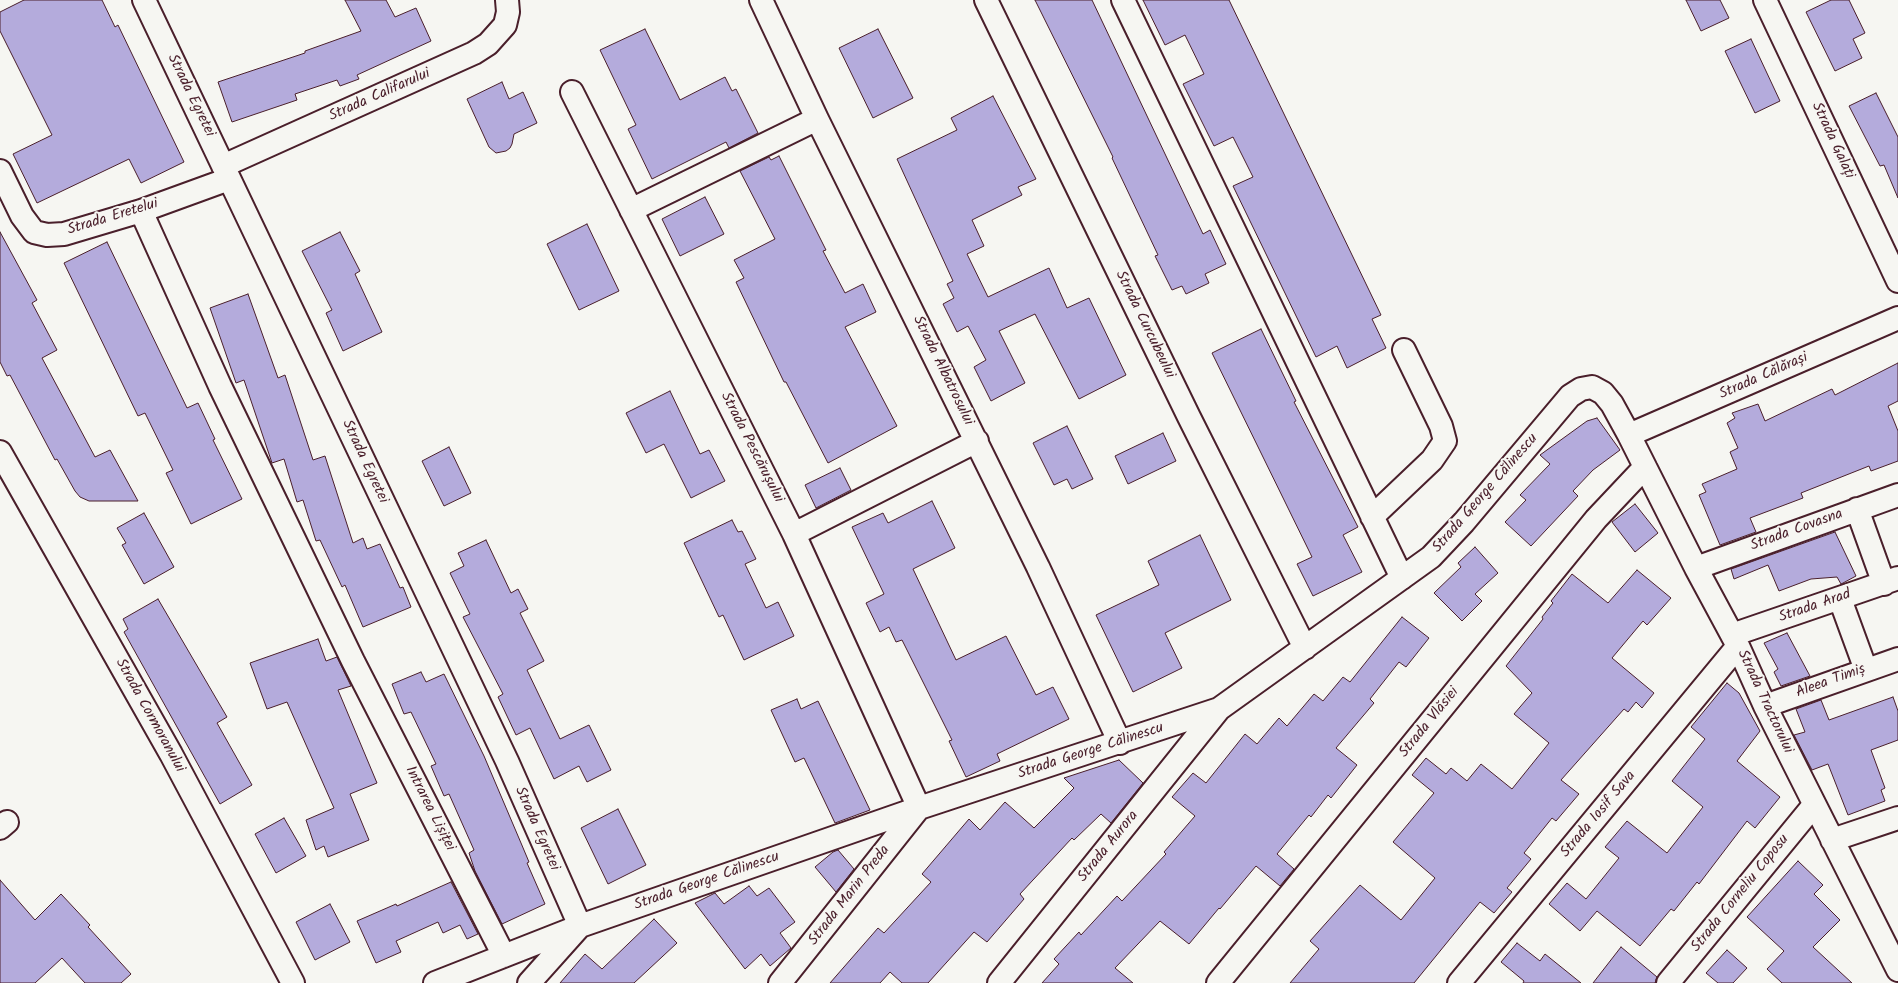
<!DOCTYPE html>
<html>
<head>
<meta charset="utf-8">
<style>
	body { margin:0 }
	canvas { display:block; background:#f6f6f2 }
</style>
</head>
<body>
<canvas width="1898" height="983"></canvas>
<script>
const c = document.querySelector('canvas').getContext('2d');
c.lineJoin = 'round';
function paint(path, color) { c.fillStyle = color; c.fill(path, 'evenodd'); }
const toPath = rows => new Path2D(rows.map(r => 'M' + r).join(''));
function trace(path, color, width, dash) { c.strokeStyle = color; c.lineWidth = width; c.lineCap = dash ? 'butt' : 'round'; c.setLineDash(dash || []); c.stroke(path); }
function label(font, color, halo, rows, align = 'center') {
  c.font = font + ' Kalam,sans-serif'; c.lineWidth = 4; c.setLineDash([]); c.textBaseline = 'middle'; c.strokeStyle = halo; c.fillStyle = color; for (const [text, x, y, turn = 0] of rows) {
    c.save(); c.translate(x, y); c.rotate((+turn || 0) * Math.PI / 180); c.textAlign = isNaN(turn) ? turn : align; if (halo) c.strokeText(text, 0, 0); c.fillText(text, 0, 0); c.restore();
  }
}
const building = toPath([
	[24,0,102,0,115,27,118,25,184,162,141,183,129,159,37,203,13,154,52,135,0,31,0,12,24,0],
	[345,0,386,0,395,17,416,8,431,41,357,75,359,79,340,86,337,80,295,94,297,100,232,122,218,82,305,53,305,51,361,31,345,0],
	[1035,0,1092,0,1203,234,1210,230,1226,264,1205,274,1209,283,1186,294,1182,286,1172,290,1155,256,1158,255,1112,158,1113,157,1035,0],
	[1143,0,1229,0,1381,315,1372,319,1386,348,1347,368,1337,346,1316,357,1233,186,1253,177,1233,137,1214,146,1183,84,1204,74,1185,35,1165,45,1143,0],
	[1686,0,1720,0,1729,18,1701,31,1686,0],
	[1831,0,1849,0,1865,33,1853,39,1862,58,1835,71,1806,12,1831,0],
	[645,29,680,100,725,77,732,91,736,89,758,133,729,148,726,142,652,179,628,129,636,125,600,50,645,29],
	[878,29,913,98,873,118,839,48,878,29],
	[1751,39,1780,101,1755,113,1725,51,1751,39],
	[502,82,509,99,523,92,537,123,514,134,512,144,510,148,506,151,496,153,489,147,467,99,502,82],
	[1876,93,1898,137,1898,198,1884,165,1880,166,1849,106,1876,93],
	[993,96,1036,179,1018,187,1022,195,972,220,984,246,967,254,988,297,1049,268,1067,308,1089,298,1126,375,1079,399,1035,314,999,331,1025,383,991,401,974,367,986,360,968,326,957,332,943,304,954,298,947,284,953,281,897,159,957,130,951,118,993,96],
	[779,156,826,250,823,251,845,293,863,284,876,312,845,327,897,426,828,463,786,382,784,382,736,282,744,278,734,260,775,239,740,171,769,157,771,160,779,156],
	[705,197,724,234,680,256,662,219,705,197],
	[587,224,619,291,579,310,547,244,587,224],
	[0,232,37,300,32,303,57,350,42,358,95,457,110,450,138,501,89,501,80,497,75,491,57,459,55,460,10,375,7,376,0,362,0,232],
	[340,232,360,271,355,274,382,332,343,351,326,313,332,310,302,251,340,232],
	[107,242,187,408,198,403,215,439,213,440,242,499,191,524,166,473,173,470,145,413,138,416,64,263,107,242],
	[248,294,278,378,285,375,313,460,325,456,353,543,363,538,367,549,380,544,400,588,403,587,411,607,363,627,345,585,342,587,320,540,316,541,303,500,297,502,284,459,272,463,244,380,236,383,210,308,248,294],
	[1261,329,1296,401,1294,402,1358,527,1343,535,1362,572,1313,596,1297,564,1312,557,1212,353,1261,329],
	[1898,363,1898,401,1888,406,1898,431,1898,461,1871,471,1869,466,1801,493,1803,498,1750,518,1756,532,1720,545,1699,495,1706,492,1702,484,1737,469,1730,452,1738,448,1727,423,1735,418,1732,413,1758,404,1765,421,1832,389,1835,395,1898,363],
	[670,391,700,454,709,450,725,481,691,498,664,444,646,453,626,413,670,391],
	[1597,418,1620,450,1593,470,1573,491,1578,496,1531,546,1505,522,1526,500,1520,495,1550,464,1540,455,1587,421,1597,418],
	[1067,426,1093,479,1072,489,1067,479,1054,485,1033,443,1067,426],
	[1163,433,1176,461,1128,484,1115,456,1163,433],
	[449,447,471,493,444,506,422,461,449,447],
	[840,468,851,490,816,508,805,485,840,468],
	[932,501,955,548,913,569,956,660,1006,636,1036,695,1053,687,1069,719,997,754,1000,761,966,777,949,741,952,740,902,640,896,642,889,627,880,632,866,603,884,594,852,527,883,513,888,523,932,501],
	[1635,504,1658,533,1635,552,1612,522,1635,504],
	[144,513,174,567,144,584,122,545,126,543,117,528,144,513],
	[732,520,738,532,742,531,756,559,745,564,766,608,778,602,794,636,744,660,723,615,719,617,684,543,732,520],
	[1835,532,1856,576,1843,583,1841,584,1837,577,1811,579,1779,591,1768,565,1734,579,1731,569,1835,532],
	[1200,535,1231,600,1165,633,1182,668,1133,692,1096,615,1159,585,1148,561,1200,535],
	[486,540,511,593,518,589,528,609,520,613,544,661,527,670,560,739,589,725,611,770,587,782,579,766,554,779,530,728,516,735,498,697,503,694,463,617,470,614,450,573,464,566,458,553,486,540],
	[1475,547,1498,573,1475,594,1482,601,1462,621,1434,593,1461,567,1458,563,1475,547],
	[1637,570,1671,598,1647,625,1643,621,1612,658,1654,693,1642,708,1636,702,1628,712,1624,709,1561,780,1579,794,1556,821,1552,818,1524,853,1531,859,1507,888,1512,892,1494,913,1480,902,1414,983,1290,983,1319,949,1310,941,1360,885,1401,920,1435,878,1393,842,1434,793,1412,775,1426,758,1446,774,1451,768,1467,781,1481,764,1512,789,1549,743,1514,714,1532,693,1506,666,1543,619,1542,617,1553,603,1551,601,1572,574,1608,603,1637,570],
	[158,599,227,717,217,723,252,785,220,804,124,632,128,629,123,619,158,599],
	[1402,617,1429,638,1406,667,1399,662,1370,699,1374,703,1336,748,1357,765,1331,798,1328,795,1311,817,1309,815,1277,854,1294,869,1280,886,1256,866,1220,909,1219,908,1189,944,1160,921,1115,968,1133,983,1042,983,1059,964,1054,959,1079,932,1081,935,1117,896,1122,901,1166,854,1164,852,1195,816,1172,797,1193,773,1206,783,1245,734,1257,744,1279,718,1287,726,1314,694,1323,701,1343,677,1350,682,1402,617],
	[1787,633,1810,676,1781,686,1774,672,1778,669,1764,643,1787,633],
	[318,639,326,661,337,657,351,686,338,690,377,783,350,794,369,840,328,857,324,846,316,850,306,820,334,808,287,702,267,709,250,663,318,639],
	[421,672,426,682,444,674,484,756,521,843,529,862,527,863,545,904,502,924,475,871,469,853,474,850,449,794,444,796,431,766,436,764,411,712,404,714,392,684,421,672],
	[1727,683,1739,693,1760,731,1737,761,1780,797,1755,828,1747,821,1699,884,1697,882,1674,911,1671,909,1640,946,1597,911,1580,931,1549,904,1567,883,1586,899,1619,858,1605,847,1627,821,1667,853,1703,807,1672,781,1705,739,1691,727,1727,683],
	[1893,697,1898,711,1898,740,1871,750,1885,788,1881,790,1885,801,1848,815,1828,764,1812,770,1794,735,1805,732,1796,709,1821,700,1829,720,1893,697],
	[797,699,801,709,818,701,870,810,835,823,804,758,795,762,771,710,797,699],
	[1119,760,1143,783,1111,823,1101,814,1074,840,1072,838,1020,894,1024,899,987,942,974,932,928,983,902,983,890,972,880,983,830,983,878,928,884,933,931,882,922,874,969,819,980,830,1005,802,1034,828,1074,788,1064,778,1119,760],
	[618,809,646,865,608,884,581,828,618,809],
	[284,818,306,856,276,873,255,834,284,818],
	[838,850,854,869,836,892,815,867,833,852,838,850],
	[1798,861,1823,885,1814,894,1840,920,1813,947,1852,983,1782,983,1767,969,1784,951,1747,917,1798,861],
	[0,880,35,920,61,894,90,925,88,927,131,974,121,983,85,983,62,958,35,983,0,983,0,880],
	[451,882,478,934,467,939,460,925,443,933,438,922,396,941,401,952,376,963,357,921,396,904,397,906,451,882],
	[749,886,757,896,769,888,795,922,780,933,791,948,770,966,761,954,745,969,695,903,715,893,724,904,749,886],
	[330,904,350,942,315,960,296,922,330,904],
	[654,919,677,943,634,983,560,983,585,954,602,969,654,919],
	[1517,943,1540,961,1545,954,1581,983,1523,983,1524,981,1501,962,1517,943],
	[1621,947,1657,977,1655,983,1593,983,1621,947],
	[1727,950,1747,968,1733,983,1718,983,1706,973,1727,950]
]);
paint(building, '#b4abdc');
trace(building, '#4a1f2b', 1);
const street = toPath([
	[144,0,507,761,580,926,529,983],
	[761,0,817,119,1038,567,1120,743],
	[986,0,1189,417,1305,648],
	[1123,0,1402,578],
	[1765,0,1898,281],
	[572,92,794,534,919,808,780,983],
	[223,166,474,53,488,44,505,25,508,12,507,0],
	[0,171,22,216,34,232,47,235,64,234,141,211,229,179],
	[631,210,817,119],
	[141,211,220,386,353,661,504,956],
	[1629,435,1898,318],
	[0,452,171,754,293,983],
	[1857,509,1884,584],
	[1372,517,1432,460,1445,441,1441,426,1404,350],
	[794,534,977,441],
	[1696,568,1898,495],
	[1840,599,1866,670],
	[1732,635,1898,578],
	[1765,706,1898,659],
	[0,828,7,822],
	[1832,840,1898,818],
	[435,983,580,926,919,808,1219,709,1431,557,1464,522,1570,396,1581,389,1592,387,1603,393,1612,404,1629,435,1696,568,1738,646,1765,706,1898,970],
	[999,983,1219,709],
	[1218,983,1596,519,1645,467],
	[1459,983,1738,646],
	[1668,983,1814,805]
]);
trace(street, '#4a1f2b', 26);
trace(street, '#f6f6f2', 22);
label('15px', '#4a1f2b', '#f6f6f2', [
	["Strada Egretei",190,96,64],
	["Strada Califarului",380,96,-24],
	["Strada Galați",1832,141,65],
	["Strada Eretelui",113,218,-17],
	["Strada Curcubeului",1144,325,64],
	["Strada Albatrosului",942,371,64],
	["Strada Călărași",1764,377,-24],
	["Strada Pescărușului",751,448,63],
	["Strada Egretei",364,462,65],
	["Strada George Călinescu",1486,494,-49],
	["Strada Covasna",1797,531,-20],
	["Strada Arad",1815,607,-19],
	["Aleea Timiș",1831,682,-20],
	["Strada Tractorului",1764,702,65],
	["Strada Cormoranului",149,716,61],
	["Strada Vlăsiei",1430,723,-51],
	["Strada George Călinescu",1091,752,-18],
	["Intrarea Lișiței",429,809,63],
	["Strada Iosif Sava",1599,815,-50],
	["Strada Egretei",536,829,66],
	["Strada Aurora",1109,847,-51],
	["Strada George Călinescu",707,882,-19],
	["Strada Corneliu Coposu",1741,894,-51],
	["Strada Marin Preda",850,896,-52]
]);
</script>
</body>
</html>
